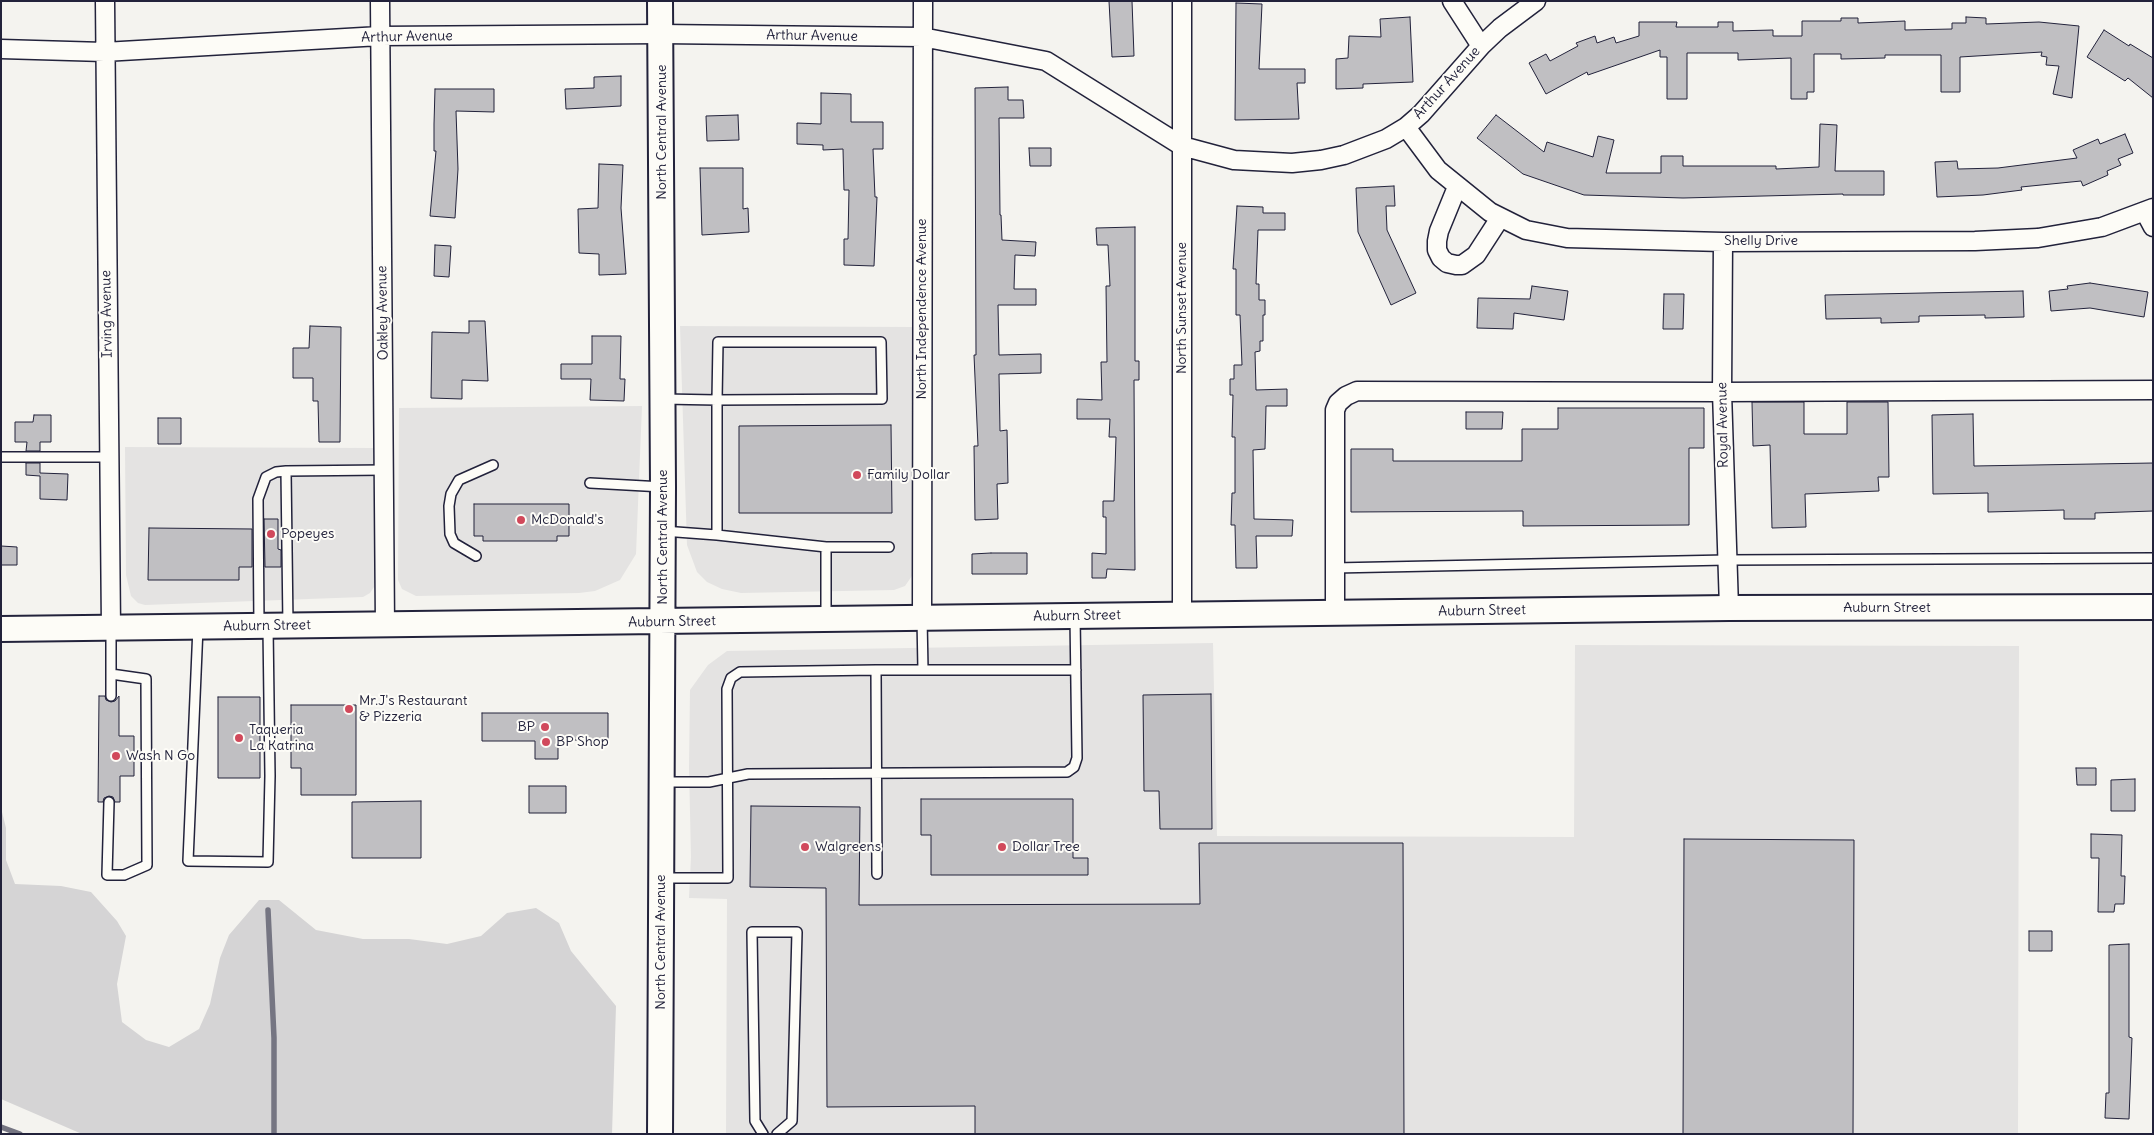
<!DOCTYPE html>
<html>
<head>
<meta charset="utf-8">
<style>
	body { margin:0 }
	#map { position:relative; width:2154px; height:1135px; overflow:hidden; background:#f4f3ef; font-family:Delius,sans-serif }
	canvas { display:block }
	.frame { position:absolute; inset:0; border:2px solid #22223b; pointer-events:none }
</style>
</head>
<body>
<div id="map">
<canvas width="2154" height="1135"></canvas>
<div class="frame"></div>
</div>
<script>
const c = document.querySelector('canvas').getContext('2d');
c.lineJoin = 'round';
function paint(path, color) { c.fillStyle = color; c.fill(path, 'evenodd'); }
const toPath = rows => new Path2D(rows.map(r => 'M' + r).join(''));
function trace(path, color, width, dash) { c.strokeStyle = color; c.lineWidth = width; c.lineCap = dash ? 'butt' : 'round'; c.setLineDash(dash || []); c.stroke(path); }
function label(font, color, halo, rows, align = 'center') {
  c.font = font + ' Delius,sans-serif'; c.lineWidth = 4; c.setLineDash([]); c.textBaseline = 'middle'; c.strokeStyle = halo; c.fillStyle = color; for (const [text, x, y, turn = 0] of rows) {
    c.save(); c.translate(x, y); c.rotate((+turn || 0) * Math.PI / 180); c.textAlign = isNaN(turn) ? turn : align; if (halo) c.strokeText(text, 0, 0); c.fillText(text, 0, 0); c.restore();
  }
}
paint(toPath([
	[680,326,913,327,914,573,905,586,894,590,741,593,722,589,707,582,697,572,687,545],
	[642,406,636,554,620,580,595,591,579,593,416,596,402,589,398,580,399,408],
	[125,447,373,448,376,578,374,587,370,593,363,597,145,605,138,603,131,596,126,575],
	[1213,643,1217,836,1574,837,1575,645,2019,646,2018,1134,726,1134,727,899,689,898,691,857,689,768,690,690,708,665,727,651]
]), '#e4e3e2');
paint(toPath([
	[1,808,6,828,6,860,15,884,61,886,91,892,117,921,126,936,117,984,122,1022,146,1040,169,1047,199,1029,210,1004,220,958,229,935,259,900,279,900,316,930,363,939,409,939,447,944,481,936,507,913,536,908,559,923,571,951,616,1006,612,1134,82,1134,1,1099]
]), '#d5d4d5');
trace(toPath([
	[268,910,274,1038,274,1134],
	[1,1127,20,1134]
]), '#757582', 5.5);
const building = toPath([
	[1109,1,1132,1,1134,56,1112,57,1109,1],
	[1236,3,1262,4,1259,69,1305,69,1305,83,1297,83,1299,119,1235,120,1236,3],
	[1410,17,1413,82,1363,84,1363,88,1336,89,1336,59,1348,58,1349,36,1381,37,1380,19,1410,17],
	[1966,17,1986,18,1986,24,2039,22,2079,26,2072,98,2053,94,2059,66,2046,65,2047,57,2041,56,2042,52,1960,57,1960,92,1941,92,1941,55,1885,55,1885,58,1841,59,1841,54,1814,54,1814,92,1807,92,1807,99,1791,99,1791,58,1738,60,1738,53,1687,53,1687,99,1667,99,1667,57,1660,57,1660,50,1588,75,1587,72,1546,94,1529,63,1546,54,1550,61,1578,46,1576,43,1595,36,1597,43,1614,37,1616,43,1639,36,1639,22,1677,22,1676,27,1718,27,1718,22,1733,22,1733,31,1773,30,1773,36,1802,36,1802,21,1841,21,1841,18,1858,18,1858,23,1905,21,1905,30,1952,29,1952,23,1966,23,1966,17],
	[2104,30,2129,46,2130,44,2153,58,2153,98,2128,78,2125,81,2087,57,2104,30],
	[621,76,621,106,566,109,565,89,594,88,594,77,621,76],
	[1008,87,1008,100,1023,100,1024,118,999,118,1000,215,1001,215,1002,240,1036,242,1035,256,1015,255,1014,289,1036,289,1036,305,998,305,999,355,1041,354,1041,373,999,374,1000,431,1007,430,1008,483,997,484,998,519,975,520,974,446,978,446,974,355,976,355,975,88,1008,87],
	[435,89,494,89,494,112,456,111,458,169,455,218,430,216,436,151,434,151,434,124,435,89],
	[821,93,851,94,851,122,883,122,883,149,873,149,875,197,877,197,874,266,844,265,844,239,848,239,849,190,844,190,843,149,823,150,823,145,797,144,797,123,821,124,821,93],
	[738,115,739,140,707,141,706,116,738,115],
	[1496,115,1544,152,1547,142,1593,157,1598,136,1614,140,1606,173,1661,173,1661,156,1683,156,1683,166,1776,166,1776,169,1819,167,1820,124,1837,125,1835,171,1884,171,1884,195,1843,195,1843,194,1683,198,1584,195,1523,174,1477,138,1496,115],
	[2125,134,2133,153,2118,159,2121,165,2107,171,2108,175,2083,186,2081,181,2021,187,2022,190,1983,195,1937,197,1935,162,1957,161,1958,169,1998,168,2077,158,2073,150,2098,139,2100,144,2125,134],
	[1029,148,1051,148,1051,166,1030,166,1029,148],
	[599,164,623,165,621,208,626,274,599,275,599,254,579,253,578,209,598,208,599,164],
	[700,168,743,168,743,209,748,208,749,232,702,235,700,168],
	[1394,186,1395,206,1386,206,1387,230,1416,293,1391,305,1358,232,1356,188,1394,186],
	[1237,206,1263,207,1263,213,1285,213,1285,230,1258,230,1256,284,1259,284,1259,300,1265,300,1265,315,1263,315,1263,341,1260,341,1260,351,1255,352,1256,390,1287,389,1287,406,1266,406,1265,449,1253,450,1254,519,1293,520,1292,536,1256,536,1257,568,1236,568,1235,525,1231,525,1232,493,1235,493,1235,437,1232,437,1233,395,1230,395,1230,379,1234,379,1234,365,1242,365,1240,315,1236,315,1236,269,1233,269,1237,206],
	[1135,227,1135,361,1139,361,1139,380,1134,380,1135,570,1107,569,1106,578,1092,578,1092,553,1106,554,1106,517,1103,517,1103,501,1114,501,1116,437,1109,437,1110,419,1077,419,1077,399,1102,400,1101,362,1107,362,1106,286,1110,286,1108,245,1097,245,1096,228,1135,227],
	[435,245,451,246,449,277,434,276,435,245],
	[2090,283,2148,292,2144,317,2090,308,2051,311,2049,291,2068,289,2067,286,2090,283],
	[1532,286,1568,291,1564,320,1514,313,1513,329,1477,328,1478,298,1530,299,1532,286],
	[2023,291,2024,317,1985,318,1985,315,1919,316,1919,322,1881,323,1881,318,1826,319,1825,295,2023,291],
	[1664,294,1684,294,1683,329,1663,329,1664,294],
	[469,321,485,321,488,381,462,380,462,399,431,398,432,332,469,333,469,321],
	[310,326,341,327,340,442,319,442,318,401,313,401,313,378,293,378,293,348,309,348,310,326],
	[592,336,621,336,620,379,625,379,624,401,590,400,591,379,561,379,561,364,592,364,592,336],
	[1752,402,1804,402,1804,434,1847,434,1847,402,1888,402,1889,477,1878,477,1879,491,1805,494,1806,527,1772,528,1770,445,1753,446,1752,402],
	[1558,408,1704,408,1704,448,1689,448,1689,525,1523,526,1523,511,1351,512,1351,449,1393,449,1393,461,1522,461,1522,429,1558,429,1558,408],
	[1466,412,1503,412,1502,429,1466,429,1466,412],
	[1973,414,1974,466,2153,463,2153,511,2095,513,2095,519,2064,519,2064,510,1988,512,1988,493,1933,494,1932,415,1973,414],
	[34,415,51,415,51,442,40,442,40,451,26,451,27,442,15,442,15,422,33,422,34,415],
	[158,418,181,418,181,444,158,444,158,418],
	[891,425,892,513,739,513,739,426,891,425],
	[26,463,40,463,40,473,68,474,67,500,40,499,40,476,26,475,26,463],
	[474,504,569,504,569,536,557,536,557,541,483,541,483,536,474,536,474,504],
	[264,519,278,519,278,549,281,550,281,567,265,567,264,519],
	[149,528,252,529,252,567,239,567,239,580,148,580,149,528],
	[1,546,17,547,17,565,1,565,1,546],
	[991,553,1027,553,1027,574,972,574,972,554,991,553],
	[1211,694,1212,829,1160,829,1159,791,1144,791,1143,695,1211,694],
	[99,696,105,696,106,700,111,702,115,701,119,696,119,736,134,736,134,776,120,776,120,802,115,802,113,797,109,796,104,798,103,802,98,802,99,696],
	[218,697,260,697,260,778,218,778,218,697],
	[291,705,356,705,356,795,301,795,301,768,291,768,291,705],
	[482,713,608,713,608,740,558,740,558,759,535,759,535,741,482,741,482,713],
	[2076,768,2096,768,2096,785,2077,785,2076,768],
	[2135,779,2135,811,2111,811,2111,780,2135,779],
	[529,786,566,786,566,813,529,813,529,786],
	[921,799,1073,799,1073,858,1088,858,1088,875,931,875,931,835,921,835,921,799],
	[421,801,421,858,352,858,352,802,421,801],
	[751,806,860,807,859,905,1200,904,1199,843,1403,843,1404,1134,975,1134,975,1106,827,1107,826,888,750,887,751,806],
	[2091,834,2122,835,2121,876,2125,876,2124,904,2115,904,2114,912,2098,912,2099,858,2091,858,2091,834],
	[1684,839,1854,840,1853,1134,1683,1134,1684,839],
	[2029,931,2052,931,2052,951,2029,951,2029,931],
	[2129,944,2129,1037,2132,1038,2129,1119,2105,1118,2106,1093,2109,1093,2109,945,2129,944]
]);
paint(building, '#c0bfc2');
trace(building, '#22223b', 1);
const lane = toPath([
	[718,342,881,342,882,399,717,400,718,342],
	[663,399,717,400,717,535,826,547],
	[1,457,109,457],
	[286,471,288,626],
	[590,483,663,487],
	[663,531,717,535],
	[476,556,454,543,450,534,449,506,451,494,459,480,493,465],
	[1334,568,1727,560,2153,558],
	[922,618,923,670],
	[826,619,826,547,889,547],
	[259,626,258,499,266,477,276,472,286,471,385,470],
	[198,627,188,861,268,862,270,776,268,627],
	[111,628,111,696],
	[876,670,877,874],
	[661,782,709,782,748,774,1067,772,1074,767,1077,758,1075,616],
	[109,802,107,875,124,875,147,865,146,679,111,674],
	[661,878,728,878,727,689,731,678,740,672,876,670,1076,670],
	[763,1134,755,1121,752,932,797,932,792,1121,777,1134]
]);
const street = toPath([
	[105,1,111,628],
	[380,1,385,626],
	[1182,1,1182,614],
	[1452,1,1481,46],
	[1,49,104,52,380,36,661,34,922,37,1046,61,1182,146,1234,160,1292,163,1321,160,1344,155,1386,139,1406,127,1421,114,1481,46,1500,28,1536,1],
	[1406,127,1438,170,1490,212,1526,230,1567,238,1723,242,1975,241,2038,238,2102,227,2153,208],
	[1457,187,1439,231,1437,241,1437,250,1441,258,1447,263,1456,265,1462,265,1476,255,1500,218],
	[2145,212,2153,227],
	[1723,242,1722,392,1729,608],
	[1335,613,1335,410,1338,403,1346,396,1357,391,1722,392,2153,390],
	[922,618,923,1]
]);
const secondary = toPath([
	[660,1,663,487,660,1134],
	[1,629,1729,608,2153,607]
]);
trace(lane, '#22223b', 12);
trace(street, '#22223b', 21);
trace(secondary, '#22223b', 28);
trace(lane, '#fdfcf7', 9);
trace(street, '#fdfcf7', 18);
trace(secondary, '#fdfcf7', 24);
for (const [x, y, r, color] of [
	[857,475,5,"#d1495b"],
	[521,520,5,"#d1495b"],
	[271,534,5,"#d1495b"],
	[349,709,5,"#d1495b"],
	[545,727,5,"#d1495b"],
	[239,738,5,"#d1495b"],
	[546,742,5,"#d1495b"],
	[116,756,5,"#d1495b"],
	[805,847,5,"#d1495b"],
	[1002,847,5,"#d1495b"]
]) { const dot = new Path2D(); dot.arc(x, y, r, 0, 2 * Math.PI); c.fillStyle = color; c.fill(dot); trace(dot, '#fdfcf7', 2); }
label('14px', '#22223b', '#fdfcf7', [
	["Arthur Avenue",812,36,1],
	["Arthur Avenue",407,37,-1],
	["Arthur Avenue",1447,83,-48],
	["North Central Avenue",662,132,-90],
	["Shelly Drive",1761,241],
	["North Sunset Avenue",1182,308,-90],
	["North Independence Avenue",922,309,-90],
	["Oakley Avenue",383,313,-91],
	["Irving Avenue",107,314,-91],
	["Royal Avenue",1723,425,-91],
	["North Central Avenue",663,537,-90],
	["Auburn Street",1887,608],
	["Auburn Street",1482,611,-1],
	["Auburn Street",1077,616,-1],
	["Auburn Street",672,622,-1],
	["Auburn Street",267,626,-1],
	["North Central Avenue",661,942,-90]
]);
label('14px', '#22223b', '#fdfcf7', [
	["Family Dollar",867,475],
	["McDonald's",531,520],
	["Popeyes",281,534],
	["Mr.J's Restaurant",359,701],
	["& Pizzeria",359,717],
	["BP",535,727,"right"],
	["Taqueria",249,730],
	["La Katrina",249,746],
	["BP Shop",556,742],
	["Wash N Go",126,756],
	["Walgreens",815,847],
	["Dollar Tree",1012,847]
], 'left');
</script>
</body>
</html>
